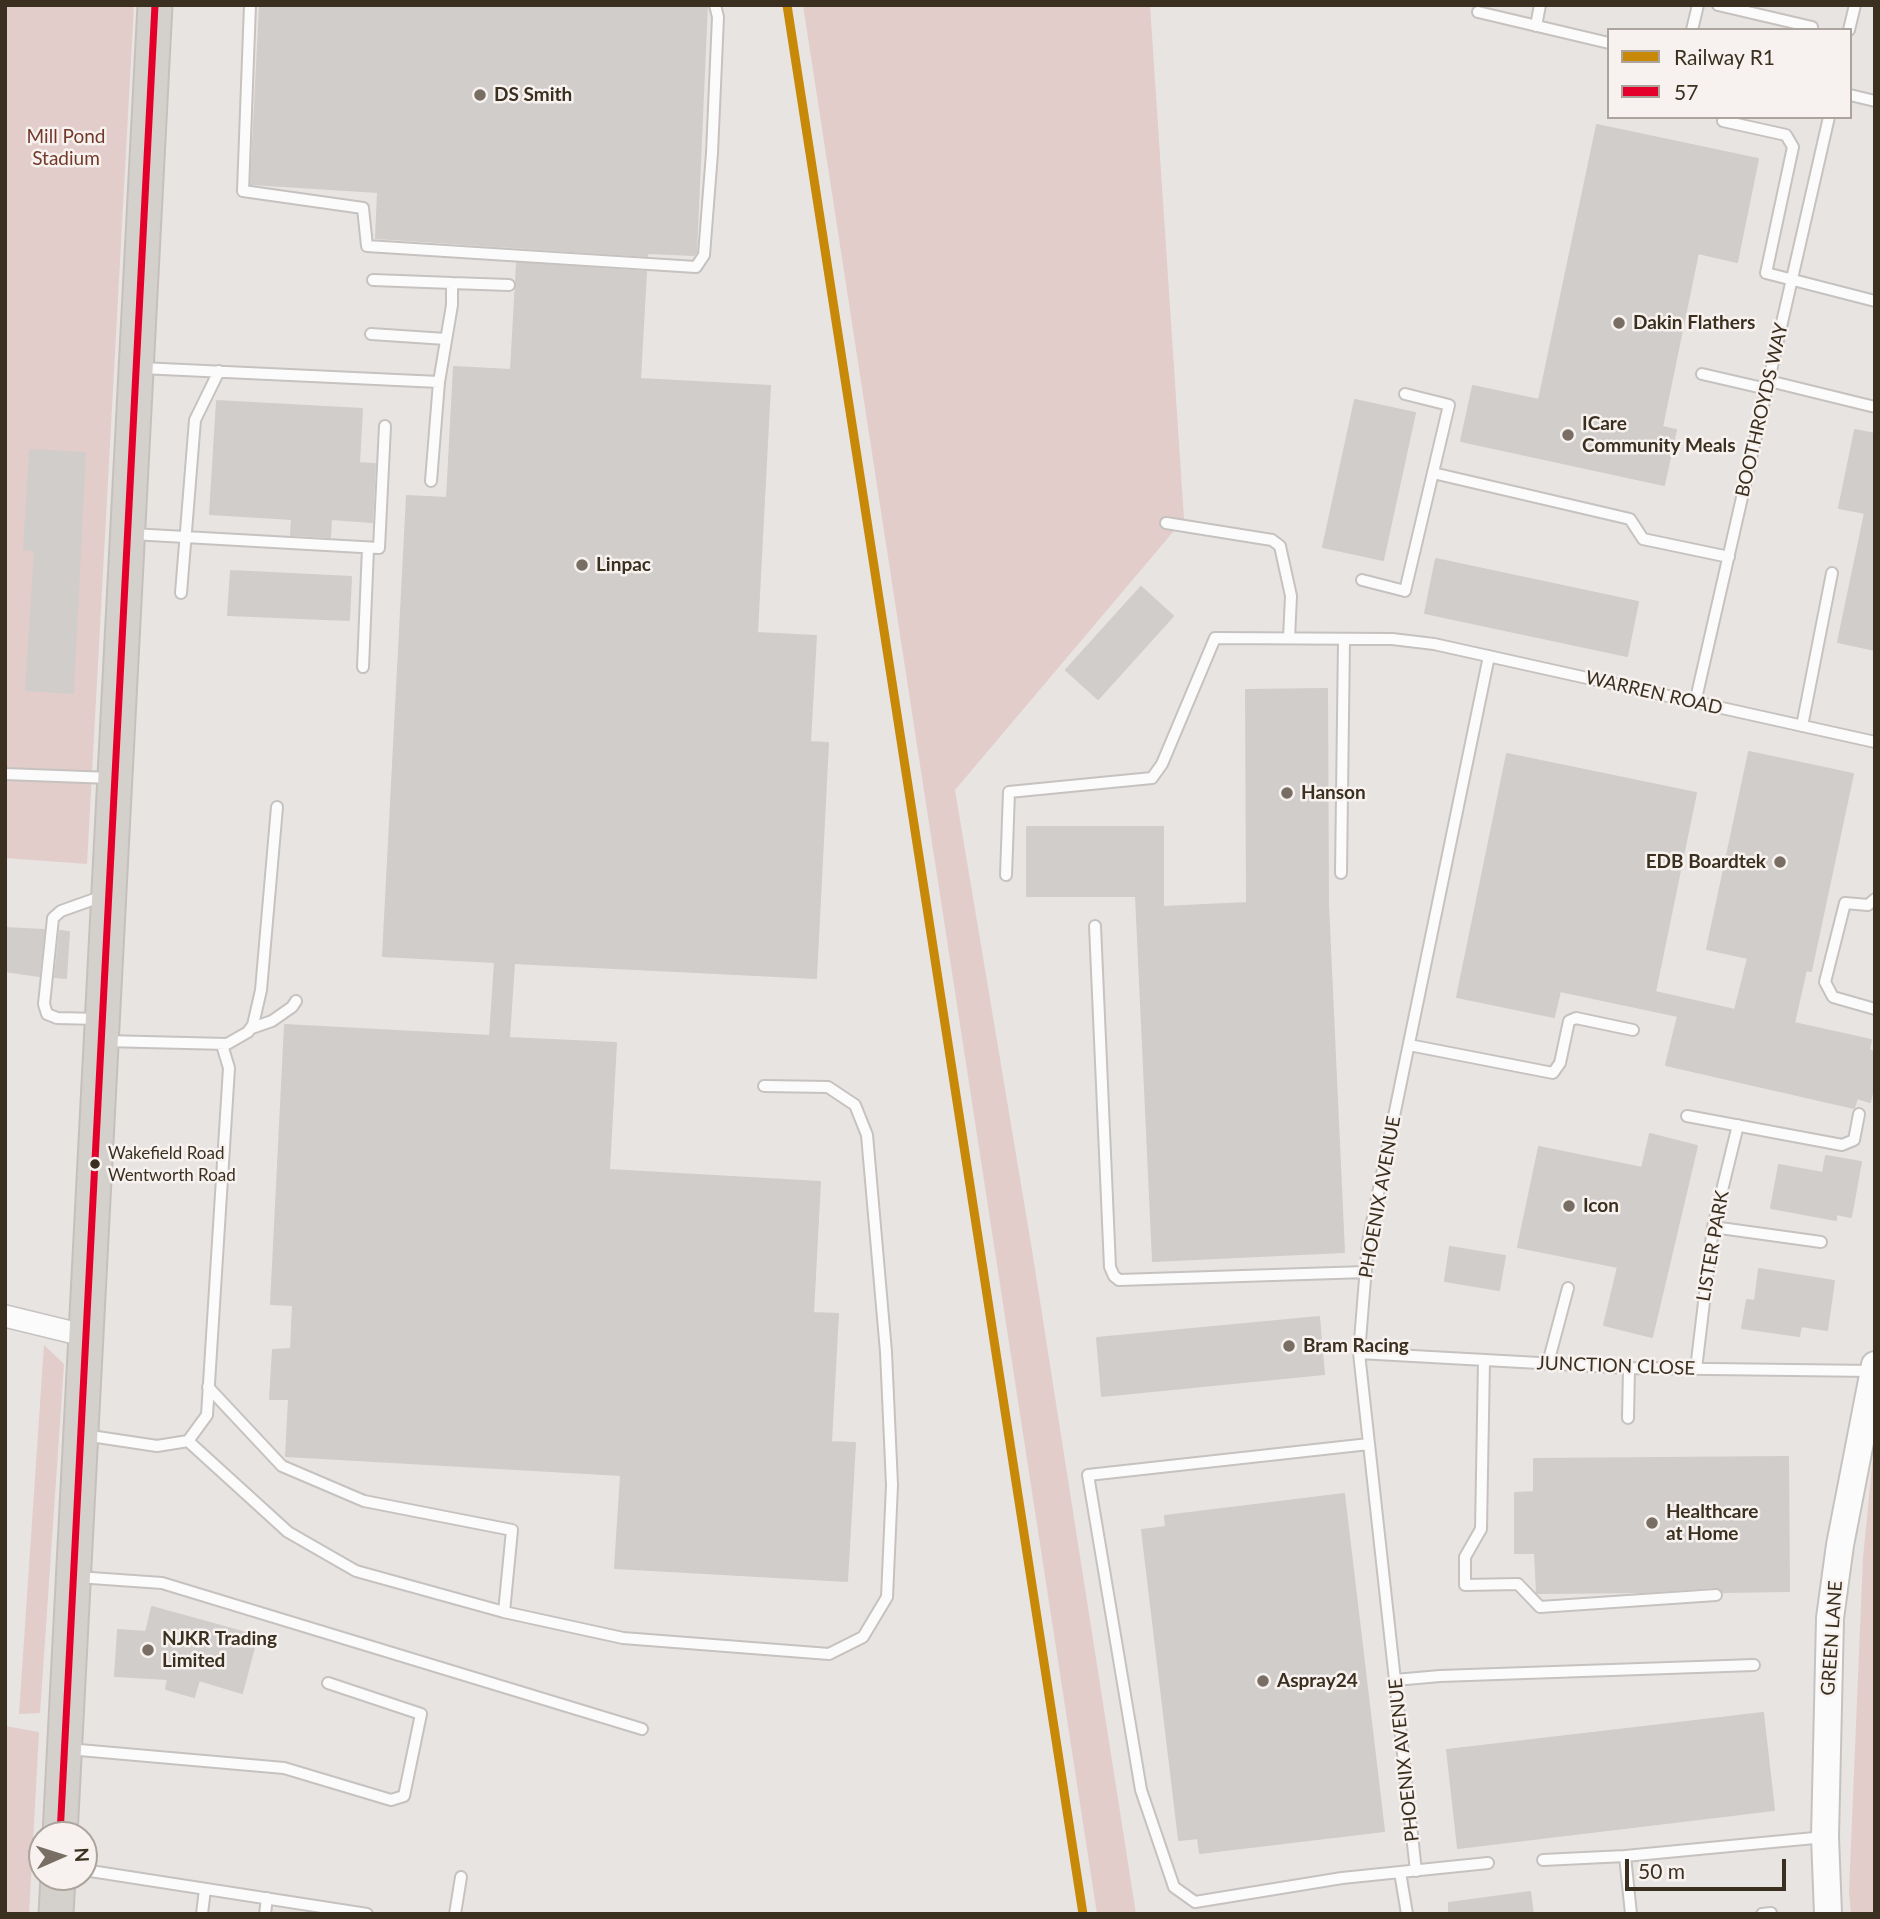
<!DOCTYPE html>
<html>
<head>
<meta charset="utf-8">
<style>
	body { margin:0 }
	#map { position:relative; width:1880px; height:1919px; overflow:hidden; background:#e8e4e2; font-family:Lato,sans-serif }
	canvas { display:block }
	.frame { position:absolute; inset:0; border:7px solid #3b2f1f; pointer-events:none }
	.legend { position:absolute; left:1607px; top:28px; width:245px; height:91px; box-sizing:border-box; background:#f7f2ef; border:2px solid #aca49c; margin:0; padding:9px 12px; list-style:none; font-size:21px; color:#3b2f1f }
	.legend li { display:flex; align-items:center; gap:14px; height:35px }
	.legend b { width:35px; border:2px solid #aca49c }
	.north { position:absolute; left:28px; top:1821px; width:70px; height:70px; box-sizing:border-box; background:#f7f2ef; border:2px solid #aca49c; border-radius:50%; rotate:87deg; font-size:19px; font-weight:700; line-height:28px; text-align:center; color:#3b2f1f }
	.north::after { content:''; display:block; margin:auto; width:24px; height:32px; background:#786e63; clip-path:polygon(50% 0,100% 100%,50% 72%,0 100%) }
	.scale { position:absolute; left:1625px; top:1859px; width:161px; height:32px; box-sizing:border-box; border:4px solid #3b2f1f; border-top:0; padding-left:9px; font-size:21px; line-height:24px; white-space:nowrap; color:#3b2f1f; -webkit-text-stroke:5px #f7f2ef; paint-order:stroke }
</style>
</head>
<body>
<div id="map">
<canvas width="1880" height="1919"></canvas>
<div class="frame"></div>
<ul class="legend">
<li><b style="height:9px;background:#c88808"></b>Railway R1</li>
<li><b style="height:9px;background:#e4002b"></b>57</li>
</ul>
<div class="north">N</div>
<div class="scale">50 m</div>
</div>
<script>
const c = document.querySelector('canvas').getContext('2d');
c.lineJoin = 'round';
function paint(path, color) { c.fillStyle = color; c.fill(path, 'evenodd'); }
const toPath = rows => new Path2D(rows.map(r => 'M' + r).join(''));
function trace(path, color, width, dash) { c.strokeStyle = color; c.lineWidth = width; c.lineCap = dash ? 'butt' : 'round'; c.setLineDash(dash || []); c.stroke(path); }
function label(font, color, halo, rows, align = 'center') {
  c.font = font + ' Lato,sans-serif'; c.lineWidth = 5; c.setLineDash([]); c.textBaseline = 'middle'; c.strokeStyle = halo; c.fillStyle = color; for (const [text, x, y, turn = 0] of rows) {
    c.save(); c.translate(x, y); c.rotate((+turn || 0) * Math.PI / 180); c.textAlign = isNaN(turn) ? turn : align; if (halo) c.strokeText(text, 0, 0); c.fillText(text, 0, 0); c.restore();
  }
}
paint(toPath([
	[5,5,134,5,87,864,5,858],
	[803,5,1150,5,1184,519,955,790,1032,1250,1136,1914,1097,1914],
	[44,1345,64,1364,40,1713,19,1714],
	[1875,1436,1875,1914,1851,1914,1849,1891,1863,1558],
	[5,1726,39,1732,29,1914,5,1914]
]), '#e2cdca');
const building = toPath([
	[260,5,707,5,696,252,694,255,647,253,647,256,376,238,378,192,251,184,260,5],
	[1597,125,1758,159,1737,262,1698,253,1662,427,1676,430,1664,485,1461,441,1473,386,1539,400,1597,125],
	[517,263,646,272,640,379,770,386,757,633,816,636,810,742,828,743,816,978,514,963,509,1038,616,1043,609,1170,820,1182,813,1313,838,1314,831,1442,855,1443,847,1581,615,1568,621,1475,286,1456,289,1399,270,1399,273,1350,291,1349,293,1305,271,1304,285,1025,490,1036,495,962,383,956,407,496,447,498,454,367,511,370,517,263],
	[1355,400,1415,413,1383,560,1323,547,1355,400],
	[217,401,362,409,359,463,375,464,372,522,331,519,330,537,291,535,292,519,210,514,217,401],
	[1855,430,1875,434,1875,650,1838,642,1865,513,1839,508,1855,430],
	[30,450,85,453,73,693,26,690,35,550,24,549,30,450],
	[1436,559,1638,602,1627,656,1425,613,1436,559],
	[231,571,351,577,349,620,228,615,231,571],
	[1141,587,1173,616,1098,699,1066,670,1141,587],
	[1327,689,1328,904,1344,1252,1153,1261,1136,896,1027,896,1027,827,1163,827,1163,907,1247,903,1246,690,1327,689],
	[1749,752,1853,774,1811,971,1806,970,1794,1023,1871,1040,1869,1050,1875,1052,1875,1081,1870,1102,1857,1098,1854,1108,1666,1065,1678,1016,1560,991,1554,1017,1457,997,1507,754,1696,793,1655,992,1735,1010,1748,958,1707,949,1749,752],
	[5,928,44,930,39,976,5,971,5,928],
	[60,931,69,932,66,978,55,977,60,931],
	[1650,1134,1697,1146,1652,1337,1604,1325,1618,1267,1518,1247,1539,1147,1642,1168,1650,1134],
	[1826,1156,1861,1162,1851,1217,1836,1214,1836,1220,1771,1208,1779,1165,1823,1173,1826,1156],
	[1450,1247,1505,1256,1499,1290,1445,1281,1450,1247],
	[1759,1269,1834,1281,1827,1330,1801,1326,1799,1336,1742,1328,1747,1300,1755,1301,1759,1269],
	[1319,1317,1324,1374,1102,1396,1097,1338,1319,1317],
	[1788,1457,1789,1591,1723,1592,1715,1587,1644,1592,1537,1593,1535,1553,1515,1553,1515,1493,1534,1492,1534,1459,1788,1457],
	[1344,1494,1384,1831,1200,1853,1198,1838,1179,1840,1142,1530,1166,1527,1165,1516,1344,1494],
	[152,1607,257,1636,242,1693,199,1680,194,1697,166,1689,168,1679,115,1676,118,1630,146,1632,152,1607],
	[1763,1713,1774,1810,1458,1848,1447,1750,1763,1713],
	[1530,1892,1533,1914,1449,1914,1449,1903,1530,1892]
]);
paint(building, '#d0cdca');
trace(building, '#d1cdca', 2);
const service = toPath([
	[250,5,243,191,363,208,367,246,696,267,704,255,712,153,718,17,715,5],
	[1718,5,1812,27],
	[1478,12,1609,43],
	[1536,26,1540,5],
	[1692,30,1698,5],
	[1849,30,1855,5],
	[1850,95,1875,101],
	[1724,117,1723,121,1786,135,1793,147,1766,273,1875,301],
	[373,280,452,283],
	[371,334,446,339],
	[141,368,439,382,452,305,452,283,509,285],
	[1702,374,1767,389],
	[1769,381,1875,407],
	[1433,473,1630,519,1643,539,1729,557],
	[431,481,439,382],
	[1166,523,1272,540,1280,546,1291,596,1289,638],
	[132,534,379,548,385,426],
	[1362,580,1405,591,1449,405,1405,394],
	[181,593,195,420,219,371],
	[363,667,368,548],
	[1695,703,1829,117],
	[1802,726,1832,573],
	[5,774,111,778],
	[1341,873,1344,639],
	[1006,875,1009,792,1152,778,1162,764,1215,638,1392,639,1434,644,1875,742],
	[1875,899,1868,905,1845,903,1825,982,1833,997,1875,1009],
	[1095,926,1110,1267,1114,1276,1119,1280,1366,1272],
	[99,1019,57,1018,47,1014,44,1004,53,918,61,911,103,896],
	[252,1028,272,1021,292,1007,296,1001],
	[104,1041,227,1044,248,1032,253,1025,261,990,277,807],
	[1409,1045,1553,1073,1560,1063,1569,1021,1576,1018,1633,1030],
	[1687,1116,1842,1145,1854,1140,1859,1114],
	[1713,1227,1821,1242],
	[1359,1353,1629,1368,1873,1371],
	[1484,1360,1481,1529,1465,1557,1465,1585,1518,1584,1540,1607,1716,1595],
	[1548,1363,1568,1288],
	[1696,1369,1713,1227,1738,1125],
	[208,1387,282,1466,364,1501,512,1530,504,1612,623,1638,829,1654,863,1637,887,1597,892,1485,886,1352,867,1135,855,1105,828,1087,764,1086],
	[1628,1418,1629,1368],
	[84,1435,157,1446,188,1441,207,1415,229,1068,222,1045],
	[188,1441,288,1532,356,1571,504,1612],
	[1369,1444,1088,1475,1141,1790,1174,1887,1195,1902,1342,1878,1488,1863],
	[77,1577,162,1583,642,1729],
	[1395,1680,1440,1676,1754,1665],
	[68,1749,284,1768,391,1800,404,1796,421,1714,328,1683],
	[1625,1856,1631,1914],
	[1543,1860,1625,1856,1825,1837],
	[84,1870,367,1914],
	[1416,1871,1359,1353,1368,1242,1489,656],
	[1400,1872,1407,1914],
	[202,1914,205,1889],
	[265,1914,267,1898],
	[455,1914,461,1877],
	[1762,1914,1771,1913]
]);
const minor = toPath([
	[5,1316,87,1336]
]);
const tertiary = toPath([
	[1828,1914,1825,1837,1830,1618,1840,1545,1875,1365]
]);
const primary = toPath([
	[60,1835,155,5],
	[56,1914,58,1877]
]);
trace(service, '#c5c2c0', 14);
trace(minor, '#c5c2c0', 24);
trace(tertiary, '#c5c2c0', 30);
trace(primary, '#c5c0bb', 37);
trace(service, '#fcfbfb', 10);
trace(minor, '#fcfbfb', 21);
trace(tertiary, '#fcfbfb', 26);
trace(primary, '#d4d0cc', 33);
trace(toPath([
	[60,1835,155,5]
]), '#e4002b', 7);
trace(toPath([
	[787,5,1083,1914]
]), '#c88808', 9);
for (const [x, y, r, color] of [
	[480,95,7,"#786e63"],
	[1619,323,7,"#786e63"],
	[1568,435,7,"#786e63"],
	[582,565,7,"#786e63"],
	[1287,793,7,"#786e63"],
	[1780,862,7,"#786e63"],
	[95,1164,6,"#3b2f1f"],
	[1569,1206,7,"#786e63"],
	[1289,1346,7,"#786e63"],
	[1652,1523,7,"#786e63"],
	[148,1650,7,"#786e63"],
	[1263,1681,7,"#786e63"]
]) { const dot = new Path2D(); dot.arc(x, y, r, 0, 2 * Math.PI); c.fillStyle = color; c.fill(dot); trace(dot, '#f7f2ef', 2.5); }
label('17px', '#3b2f1f', '#f7f2ef', [
	["Wakefield Road",108,1154],
	["Wentworth Road",108,1176]
], 'left');
label('bold 19px', '#3b2f1f', '#f7f2ef', [
	["DS Smith",494,95],
	["Dakin Flathers",1633,323],
	["ICare",1582,424],
	["Community Meals",1582,446],
	["Linpac",596,565],
	["Hanson",1301,793],
	["EDB Boardtek",1766,862,"right"],
	["Icon",1583,1206],
	["Bram Racing",1303,1346],
	["Healthcare",1666,1512],
	["at Home",1666,1534],
	["NJKR Trading",162,1639],
	["Limited",162,1661],
	["Aspray24",1277,1681]
], 'left');
label('19px', '#723929', '#f7f2ef', [
	["Mill Pond",66,137],
	["Stadium",66,159]
]);
label('19px', '#3b2f1f', '#f7f2ef', [
	["BOOTHROYDS WAY",1762,410,-77],
	["WARREN ROAD",1654,693,13],
	["PHOENIX AVENUE",1380,1197,-80],
	["LISTER PARK",1713,1246,-80],
	["JUNCTION CLOSE",1616,1366,2],
	["GREEN LANE",1832,1638,-86],
	["PHOENIX AVENUE",1404,1760,-96]
]);
</script>
</body>
</html>
